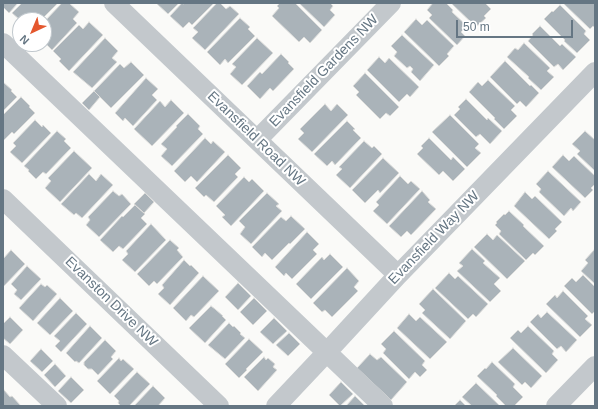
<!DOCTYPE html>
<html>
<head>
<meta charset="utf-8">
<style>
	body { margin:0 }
	#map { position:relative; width:598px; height:409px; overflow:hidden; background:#fafaf8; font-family:Helvetica,sans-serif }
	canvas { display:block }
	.frame { position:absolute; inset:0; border:4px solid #657683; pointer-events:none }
	.north { position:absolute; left:12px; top:12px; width:40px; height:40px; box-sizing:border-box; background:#fff; border:1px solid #c1c8cd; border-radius:50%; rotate:224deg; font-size:11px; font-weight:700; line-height:16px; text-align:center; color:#657683 }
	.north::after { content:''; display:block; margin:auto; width:14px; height:18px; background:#e4572e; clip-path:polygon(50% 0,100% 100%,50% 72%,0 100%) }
	.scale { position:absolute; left:456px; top:20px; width:117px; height:18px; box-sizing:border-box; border:2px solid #657683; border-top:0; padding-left:5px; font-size:12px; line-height:14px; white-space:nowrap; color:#657683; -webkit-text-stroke:3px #fff; paint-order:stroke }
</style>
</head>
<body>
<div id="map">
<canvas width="598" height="409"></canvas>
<div class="frame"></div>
<div class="north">N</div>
<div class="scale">50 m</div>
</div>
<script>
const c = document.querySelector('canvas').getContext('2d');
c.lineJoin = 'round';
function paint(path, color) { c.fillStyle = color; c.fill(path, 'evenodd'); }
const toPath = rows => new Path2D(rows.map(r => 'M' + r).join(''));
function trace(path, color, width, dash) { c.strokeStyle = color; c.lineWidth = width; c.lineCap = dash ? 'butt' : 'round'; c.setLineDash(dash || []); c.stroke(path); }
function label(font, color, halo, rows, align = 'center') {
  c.font = font + ' Helvetica,sans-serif'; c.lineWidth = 4; c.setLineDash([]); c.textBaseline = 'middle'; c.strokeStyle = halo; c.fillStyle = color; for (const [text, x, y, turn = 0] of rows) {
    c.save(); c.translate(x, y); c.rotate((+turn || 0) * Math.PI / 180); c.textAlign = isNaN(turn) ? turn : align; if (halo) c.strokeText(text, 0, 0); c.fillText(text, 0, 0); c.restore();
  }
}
const building = toPath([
	[3,3,18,3,9,13,3,7,3,3],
	[22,3,58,3,41,20,20,20,12,13,22,3],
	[62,3,69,3,79,12,73,19,77,23,52,50,44,42,44,22,62,3],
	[156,3,179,3,168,14,156,3],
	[182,3,184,4,185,3,214,3,192,25,189,22,183,28,170,16,182,3],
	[217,3,220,3,226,9,230,6,239,14,205,50,192,38,198,32,193,28,217,3],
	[280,3,295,3,322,30,310,43,304,37,299,42,272,16,279,8,277,6,280,3],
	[299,3,330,3,333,6,330,10,335,15,324,27,299,3],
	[433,3,446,3,453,10,452,12,467,26,461,32,465,36,457,45,429,18,432,15,427,10,433,3],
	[451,3,485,3,491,9,484,16,486,18,476,27,451,3],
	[563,3,593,3,595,5,595,28,593,26,590,29,563,3],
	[560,5,586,31,584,34,590,40,577,53,564,41,565,40,544,19,552,11,553,12,560,5],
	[240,18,250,27,248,29,255,36,228,63,225,59,220,65,207,52,240,18],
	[416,19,422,25,427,20,454,46,447,54,449,56,439,66,404,32,416,19],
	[89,22,103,35,69,71,59,61,61,59,53,51,79,25,83,29,89,22],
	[540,26,560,46,562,44,576,57,563,70,558,64,554,67,528,41,533,35,532,34,540,26],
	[402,35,434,65,420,81,411,72,413,69,410,66,407,68,394,56,397,52,391,46,402,35],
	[105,38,118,51,112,58,117,62,92,88,73,72,105,38],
	[257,38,273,53,242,85,230,74,236,67,232,64,257,38],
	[524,43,550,68,547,71,554,77,541,90,528,78,529,77,507,57,515,48,518,50,524,43],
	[281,54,289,62,288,63,294,69,273,91,270,88,260,99,247,86,260,72,262,74,281,54],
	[379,57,385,63,389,58,419,87,410,97,407,94,399,102,367,70,379,57],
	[505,61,530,86,531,85,539,93,526,107,520,101,517,104,490,77,505,61],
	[131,62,144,75,111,108,94,91,120,64,124,68,131,62],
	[365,73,399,107,390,116,386,113,380,119,356,95,359,92,353,86,365,73],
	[146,78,158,89,152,95,157,100,133,126,125,118,123,121,115,113,146,78],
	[488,80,515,106,511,110,517,116,504,129,494,119,495,118,469,92,478,82,482,86,488,80],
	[3,82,12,90,11,91,17,97,3,111,3,82],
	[94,91,100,97,89,110,82,103,94,91],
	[21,97,30,106,29,107,35,113,14,134,12,132,3,141,3,115,21,97],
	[466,99,487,120,488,118,502,131,490,144,480,134,476,137,454,115,460,109,458,107,466,99],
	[171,100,184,113,152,146,134,129,160,101,165,107,171,100],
	[325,104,331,111,337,104,348,115,312,152,298,139,304,133,300,129,325,104],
	[188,114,200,126,198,129,203,134,172,166,161,156,167,149,161,144,177,127,176,126,188,114],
	[450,115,479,144,475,148,481,153,467,167,432,132,450,115],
	[35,120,42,127,43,125,51,133,22,163,10,152,16,146,13,143,35,120],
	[347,121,355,129,353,130,361,138,335,165,332,161,327,166,314,154,347,121],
	[57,131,66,139,64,141,71,148,46,174,43,172,36,179,28,171,29,170,24,166,57,131],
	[585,131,595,140,595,171,577,154,580,151,572,144,585,131],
	[205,138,211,144,213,141,225,152,197,182,191,176,185,182,174,171,205,138],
	[429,138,451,160,453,157,465,169,453,181,443,171,439,175,417,154,423,148,421,146,429,138],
	[364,141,372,148,374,146,382,154,350,188,336,175,342,169,339,167,364,141],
	[74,151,92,168,60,202,45,188,51,181,48,178,74,151],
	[228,155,241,168,235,174,238,177,214,202,206,195,204,197,195,188,228,155],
	[563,155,569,161,574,156,595,176,595,184,591,188,593,190,585,198,552,167,563,155],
	[383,158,399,173,380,193,378,190,365,203,352,190,383,158],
	[548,171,581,202,573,211,571,208,564,216,539,192,541,189,536,184,548,171],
	[89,174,96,181,101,174,113,185,82,218,76,213,74,215,61,204,89,174],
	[400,176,408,184,411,181,420,189,387,224,373,211,379,205,376,202,400,176],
	[244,177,249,182,252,179,264,191,231,226,222,217,225,215,216,206,244,177],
	[113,191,119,196,122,194,131,204,99,237,86,225,90,220,88,217,113,191],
	[422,191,430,200,428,202,436,209,411,235,407,231,401,237,389,226,422,191],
	[525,192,532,199,535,196,562,222,555,229,557,231,549,239,514,206,525,192],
	[145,193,154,202,144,213,134,204,145,193],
	[267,193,279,204,276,206,282,211,251,244,240,234,245,227,239,221,267,193],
	[135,205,145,214,141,218,147,224,123,249,119,246,113,252,100,240,122,216,123,217,135,205],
	[509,211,524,225,523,226,544,246,535,255,533,253,526,260,499,234,501,231,495,225,497,223,496,222,504,214,505,215,509,211],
	[291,216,305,229,290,244,289,243,272,260,265,253,262,257,252,247,281,217,286,221,291,216],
	[151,224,166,240,135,272,122,260,128,254,126,251,151,224],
	[307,232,319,244,313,250,317,254,292,279,286,273,284,276,275,267,307,232],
	[487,234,493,240,497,235,525,261,507,279,474,247,487,234],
	[170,240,179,248,177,250,183,257,157,284,154,281,149,286,137,274,170,240],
	[472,249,485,261,483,263,500,278,494,284,501,291,490,302,457,271,463,266,459,263,472,249],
	[11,250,25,264,3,287,3,259,11,250],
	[594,250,595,251,595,284,581,271,588,263,585,260,594,250],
	[330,254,343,267,311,299,296,284,322,257,324,260,330,254],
	[184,260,190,266,191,265,199,273,170,305,158,294,164,288,162,285,184,260],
	[27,266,41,279,21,300,14,294,17,290,11,284,27,266],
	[347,268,359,281,354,287,358,291,332,317,325,310,322,312,313,303,347,268],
	[449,273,455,279,458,276,488,304,476,317,473,314,468,319,435,288,449,273],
	[583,275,595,287,595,311,592,314,564,286,572,278,576,282,583,275],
	[203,276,219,291,194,317,191,315,186,321,173,308,203,276],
	[238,283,251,296,238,310,225,297,238,283],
	[41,284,45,287,47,285,57,294,33,321,19,308,41,284],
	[433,289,466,321,450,339,422,313,425,310,419,304,433,289],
	[563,291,588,316,585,319,592,325,580,337,546,304,555,295,557,298,563,291],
	[60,298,73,311,50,335,37,323,60,298],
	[254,298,267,311,253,325,240,312,254,298],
	[211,306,215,309,223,316,222,316,226,320,205,343,189,328,211,306],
	[547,312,577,340,566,352,561,346,557,349,530,322,538,314,541,318,547,312],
	[76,313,87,324,61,352,55,346,60,341,54,336,76,313],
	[409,314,416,321,420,317,447,342,430,359,397,328,409,314],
	[10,317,23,330,10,344,3,338,3,324,10,317],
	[274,318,287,331,273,344,260,332,274,318],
	[229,323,233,327,234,326,241,333,240,334,245,338,225,359,208,345,229,323],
	[90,326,102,338,79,363,76,361,75,362,66,353,90,326],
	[528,326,554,351,552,354,558,360,546,373,510,338,518,330,521,333,528,326],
	[394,331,425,361,422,365,427,370,420,377,415,372,409,379,383,353,386,349,381,344,394,331],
	[289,333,300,344,288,356,276,345,289,333],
	[249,339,263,352,246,369,247,370,239,378,225,364,249,339],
	[105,340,116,351,111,357,113,359,98,375,92,369,88,369,84,365,84,362,105,340],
	[513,348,542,376,531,388,525,382,522,385,498,362,513,348],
	[41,349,53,361,42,372,30,361,41,349],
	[370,354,377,360,381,357,407,382,391,400,357,368,370,354],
	[264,357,266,360,268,358,275,364,273,367,277,370,258,391,244,377,264,357],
	[119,358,121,361,123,359,134,369,110,394,97,381,119,358],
	[492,362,515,384,513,387,523,397,514,406,506,406,496,396,497,395,477,376,485,368,486,369,492,362],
	[55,364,66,376,55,387,44,375,55,364],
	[137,372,150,384,129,406,121,406,118,403,119,401,114,396,137,372],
	[71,377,84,390,71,403,58,391,71,377],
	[341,382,353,394,340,406,329,395,341,382],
	[476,383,500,406,472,406,462,397,476,383],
	[153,386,165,398,158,406,134,406,153,386],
	[4,390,10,397,12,396,21,406,3,406,3,392,4,390],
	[355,396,365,406,346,406,355,396],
	[460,400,466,406,454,406,460,400]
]);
paint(building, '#aab3b9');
trace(building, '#dcdcda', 1);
trace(toPath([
	[114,3,398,275],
	[3,43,383,406],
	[257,140,391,3],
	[3,199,219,406],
	[3,355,57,406],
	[276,406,327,352,398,275,595,72],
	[556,406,595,366]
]), '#c3c8cc', 20);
label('14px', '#657683', '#fff', [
	["Evansfield Gardens NW",324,71,-46],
	["Evansfield Road NW",256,139,44],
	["Evansfield Way NW",434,238,-46],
	["Evanston Drive NW",111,302,44]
]);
</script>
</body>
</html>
